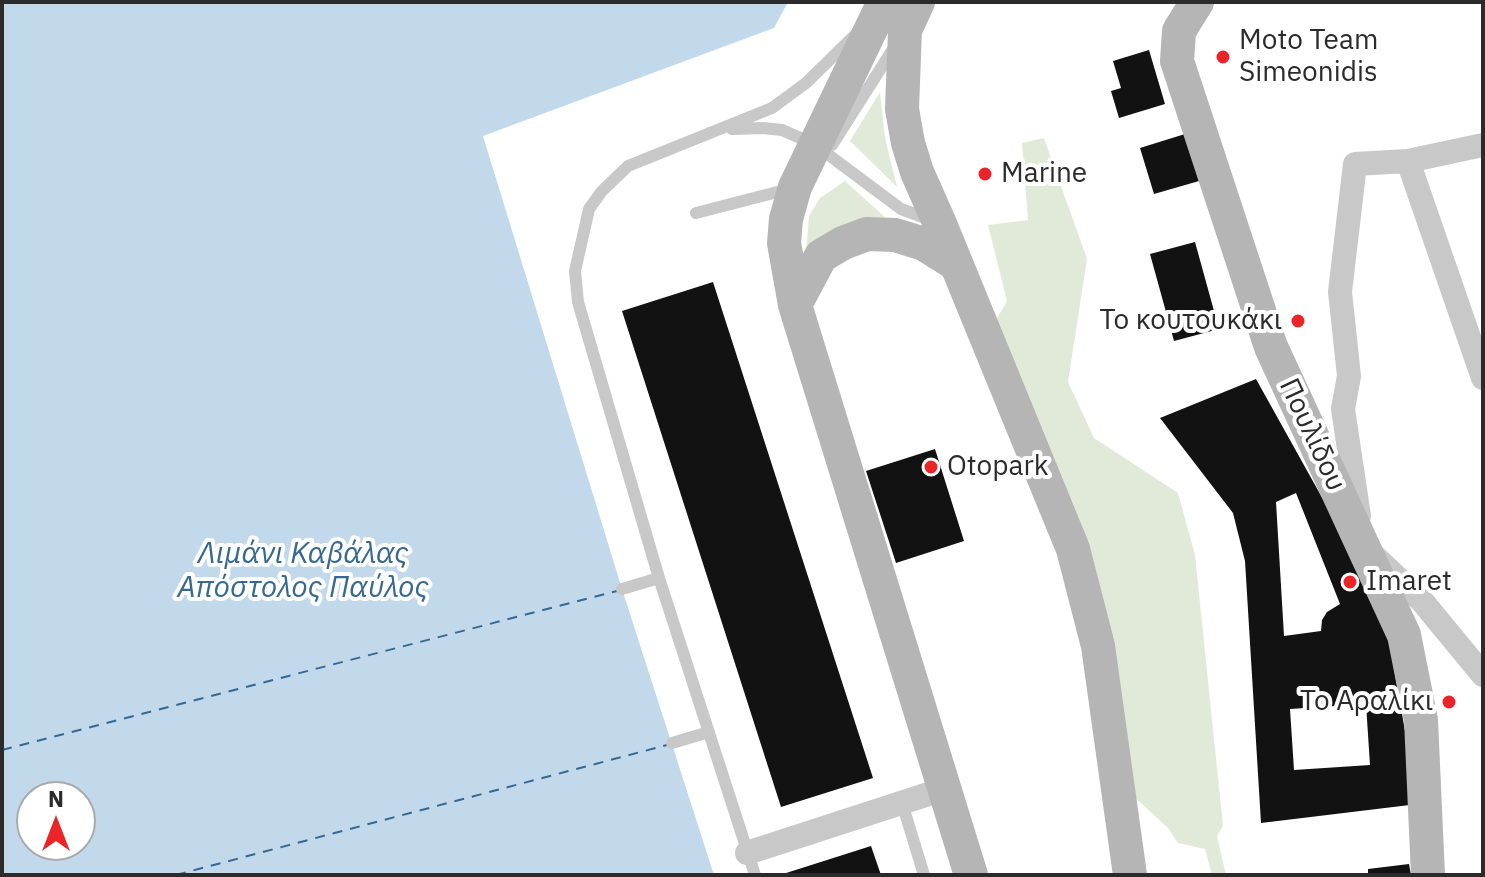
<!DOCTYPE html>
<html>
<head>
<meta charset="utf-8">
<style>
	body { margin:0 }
	#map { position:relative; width:1485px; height:877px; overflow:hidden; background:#fff; font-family:"IBM Plex Sans",sans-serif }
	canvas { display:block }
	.frame { position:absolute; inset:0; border:4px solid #2b2b2b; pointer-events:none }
	.north { position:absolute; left:16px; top:781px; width:80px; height:80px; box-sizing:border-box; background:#fff; border:2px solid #aaa; border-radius:50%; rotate:0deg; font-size:22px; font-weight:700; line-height:32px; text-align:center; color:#2b2b2b }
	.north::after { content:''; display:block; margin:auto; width:28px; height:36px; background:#ec2428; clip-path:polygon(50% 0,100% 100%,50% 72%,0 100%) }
</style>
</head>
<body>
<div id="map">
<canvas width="1485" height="877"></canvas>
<div class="frame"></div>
<div class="north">N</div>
</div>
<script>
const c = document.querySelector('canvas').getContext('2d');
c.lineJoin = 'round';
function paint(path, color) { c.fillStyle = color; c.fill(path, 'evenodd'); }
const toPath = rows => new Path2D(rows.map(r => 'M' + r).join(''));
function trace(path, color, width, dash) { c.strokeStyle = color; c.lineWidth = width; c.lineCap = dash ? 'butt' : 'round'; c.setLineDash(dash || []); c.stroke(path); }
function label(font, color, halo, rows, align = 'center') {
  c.font = font + ' "IBM Plex Sans",sans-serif'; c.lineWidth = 8; c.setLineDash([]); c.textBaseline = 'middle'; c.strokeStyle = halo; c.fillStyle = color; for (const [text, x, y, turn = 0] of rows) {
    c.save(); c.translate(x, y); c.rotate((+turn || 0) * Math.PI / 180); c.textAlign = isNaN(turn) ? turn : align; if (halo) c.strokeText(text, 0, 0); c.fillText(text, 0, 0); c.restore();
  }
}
paint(toPath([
	[880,92,885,138,897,187,850,141],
	[1044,138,1087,259,1068,382,1094,438,1178,493,1195,555,1223,826,1217,836,1226,875,1212,875,1205,849,1178,843,1168,828,1128,791,992,327,1007,301,988,225,1028,220,1022,143],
	[845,181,887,219,806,253,809,216,820,198]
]), '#e1ead8');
paint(toPath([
	[2,2,788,2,774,28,483,136,622,589,714,875,2,875],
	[32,797,80,797,80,845,32,845]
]), '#c2d9ec');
trace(toPath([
	[2,750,617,591],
	[176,875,667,745]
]), '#376890', 2, [10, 8]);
paint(toPath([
	[1149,50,1165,104,1119,118,1111,91,1121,88,1113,61],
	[1185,134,1199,181,1154,194,1140,148],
	[1195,242,1219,329,1174,341,1150,254],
	[713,282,873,778,781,807,622,311],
	[1256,379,1383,607,1418,804,1261,823,1245,561,1233,513,1160,418],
	[1296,493,1340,604,1327,612,1322,620,1321,631,1284,636,1276,502],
	[1366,704,1370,765,1294,770,1290,709],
	[935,449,964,541,896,563,866,471],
	[871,846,881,875,783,875,783,874],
	[1409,864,1411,875,1368,875,1368,869]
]), '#121212');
trace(toPath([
	[732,129,763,128,782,130,814,144,901,209,931,220],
	[832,145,895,46],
	[696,213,789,189],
	[622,589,659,578],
	[672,743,709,732],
	[902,803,924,875],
	[755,875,659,578,578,302,575,271,589,209,602,191,628,166,772,108,806,83,856,34]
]), '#c8c8c8', 12);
trace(toPath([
	[1408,161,1483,378],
	[1359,516,1343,409,1349,376,1340,292,1355,164,1408,161,1483,145],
	[1374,556,1422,601,1483,675],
	[747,853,944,789]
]), '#c8c8c8', 24);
trace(toPath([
	[884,2,795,187,786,219,784,243,795,305,971,875],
	[918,2,905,30,902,109,908,143,917,172,940,224,1073,549,1098,646,1130,875],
	[1197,2,1179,31,1177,61,1271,347,1404,635,1421,720,1428,875],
	[795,305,821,256,843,243,867,234,895,235,924,244,956,264]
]), '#b5b5b5', 34);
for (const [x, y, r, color] of [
	[1223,57,8,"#ec2428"],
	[985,174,8,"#ec2428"],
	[1298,321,8,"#ec2428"],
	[931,467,8,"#ec2428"],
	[1350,582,8,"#ec2428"],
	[1449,702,8,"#ec2428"]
]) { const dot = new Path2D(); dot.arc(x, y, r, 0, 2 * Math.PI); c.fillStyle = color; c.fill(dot); trace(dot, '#fff', 3); }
label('28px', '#2b2b2b', '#fff', [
	["Moto Team",1239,41],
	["Simeonidis",1239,73],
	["Marine",1001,174],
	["Το κουτουκάκι",1282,321,"right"],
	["Otopark",947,467],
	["Imaret",1366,582],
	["Το Αραλίκι",1433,702,"right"]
], 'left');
label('28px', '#2b2b2b', '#fff', [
	["Πουλίδου",1312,435,65]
]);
label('italic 30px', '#376890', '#fff', [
	["Λιμάνι Καβάλας",303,554],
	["Απόστολος Παύλος",303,588]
]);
</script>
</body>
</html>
